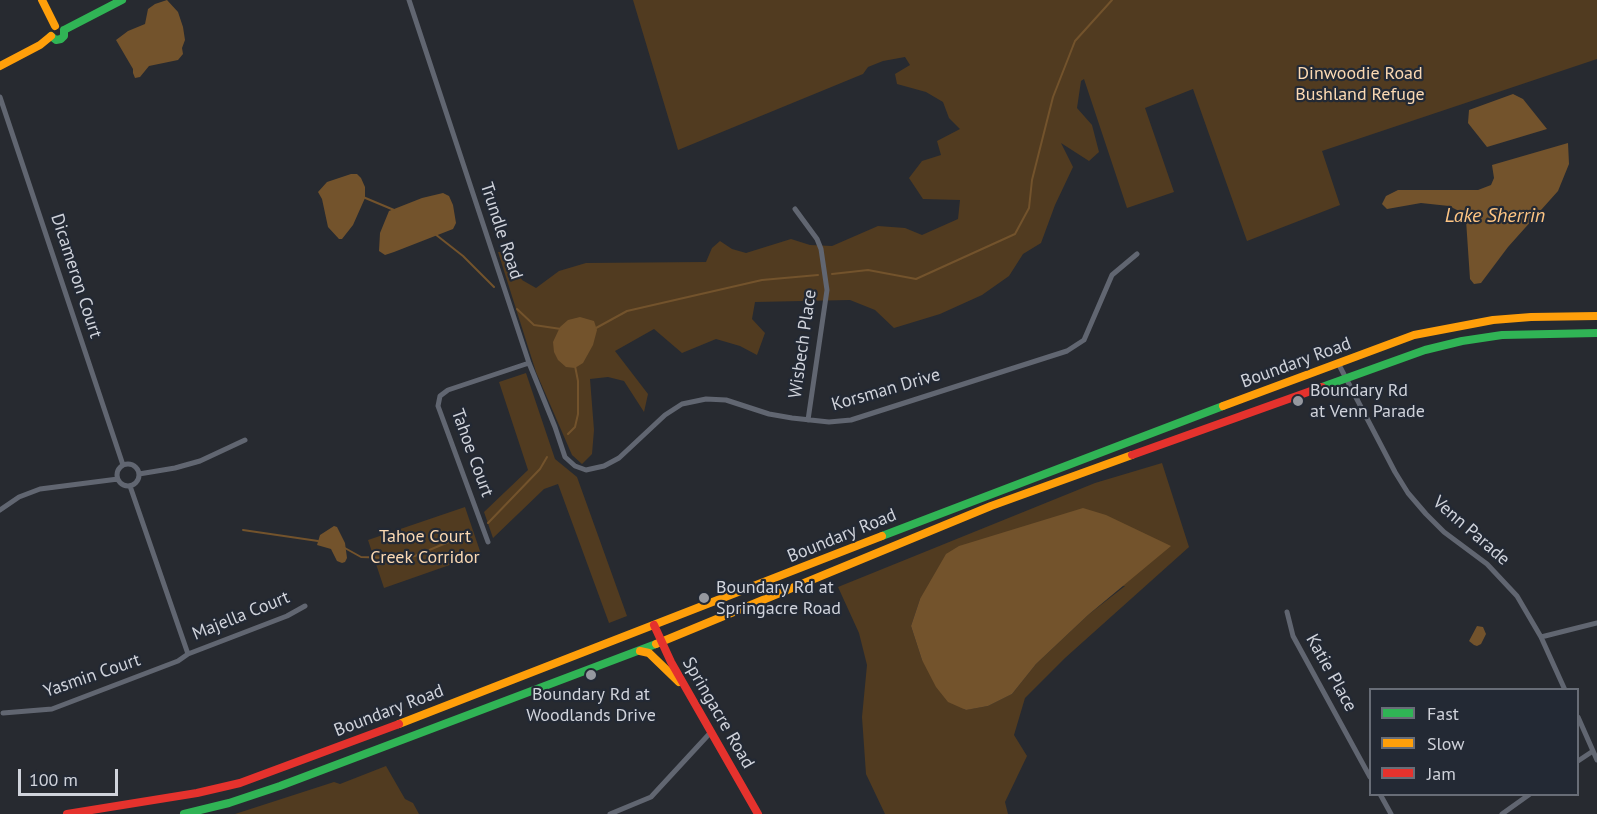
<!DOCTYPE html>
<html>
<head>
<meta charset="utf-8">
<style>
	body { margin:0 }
	#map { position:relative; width:1597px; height:814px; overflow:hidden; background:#272a30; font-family:"PT Sans",sans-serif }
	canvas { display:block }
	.legend { position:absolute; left:1369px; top:688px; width:210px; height:108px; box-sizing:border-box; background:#232934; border:2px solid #686d77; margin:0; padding:8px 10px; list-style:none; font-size:18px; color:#d0d3db }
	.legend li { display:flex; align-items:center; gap:12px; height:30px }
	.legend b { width:30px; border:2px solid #686d77 }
	.scale { position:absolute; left:18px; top:769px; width:100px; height:27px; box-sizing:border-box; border:3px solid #d0d3db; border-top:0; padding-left:8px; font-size:18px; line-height:21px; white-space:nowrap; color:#d0d3db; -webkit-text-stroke:4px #232934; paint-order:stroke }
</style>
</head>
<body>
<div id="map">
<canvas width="1597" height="814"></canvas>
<ul class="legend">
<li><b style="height:8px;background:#30b455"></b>Fast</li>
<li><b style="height:8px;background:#ff9f0a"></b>Slow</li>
<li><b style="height:8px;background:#e5322d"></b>Jam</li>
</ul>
<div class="scale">100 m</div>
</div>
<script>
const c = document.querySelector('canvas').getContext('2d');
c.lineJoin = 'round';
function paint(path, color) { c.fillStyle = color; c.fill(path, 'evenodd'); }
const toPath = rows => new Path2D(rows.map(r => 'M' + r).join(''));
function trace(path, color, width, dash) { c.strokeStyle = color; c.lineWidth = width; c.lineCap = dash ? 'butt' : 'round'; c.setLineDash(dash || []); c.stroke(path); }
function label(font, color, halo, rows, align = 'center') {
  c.font = font + ' "PT Sans",sans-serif'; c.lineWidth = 4.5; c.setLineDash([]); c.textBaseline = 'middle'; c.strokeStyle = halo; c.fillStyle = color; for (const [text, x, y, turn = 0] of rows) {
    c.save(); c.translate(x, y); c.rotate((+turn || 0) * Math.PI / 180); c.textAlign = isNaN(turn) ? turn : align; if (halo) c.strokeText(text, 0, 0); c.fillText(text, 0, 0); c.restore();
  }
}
paint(toPath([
	[633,0,1597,0,1597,59,1322,151,1340,205,1247,241,1193,89,1145,108,1174,192,1127,208,1084,79,1081,81,1077,108,1092,125,1099,152,1089,161,1061,143,1073,167,1055,205,1041,243,1023,254,1009,276,982,295,940,314,894,328,875,310,850,300,755,302,752,319,765,333,757,355,740,346,716,339,682,353,654,329,615,351,648,394,644,412,624,381,608,377,590,379,594,430,592,454,582,464,572,455,536,372,498,252,507,252,522,280,536,288,559,271,586,263,706,262,712,248,720,241,732,249,746,253,791,239,810,245,832,246,878,226,905,228,922,235,958,219,960,200,923,199,909,178,922,161,941,155,937,141,960,129,949,118,943,102,926,92,897,84,895,74,910,65,905,57,883,61,868,67,863,74,678,150],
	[526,373,555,459,577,477,627,616,609,623,558,484,544,489,493,538,484,512,528,470,499,382],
	[1162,463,1189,547,1065,658,1025,698,1014,735,1027,756,1005,802,1008,814,885,814,866,774,862,717,867,665,859,633,838,587,1095,483],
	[1125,586,1088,615,1036,664,1012,694,988,706,965,710,922,660,911,626,920,599],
	[465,507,481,554,384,588,368,540],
	[386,766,405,799,413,803,419,814,235,814,334,782,340,784]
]), '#513b20');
paint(toPath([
	[167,0,178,12,183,27,185,40,182,48,183,54,178,60,149,66,140,77,135,78,133,73,133,69,116,40,128,31,145,24,148,9,155,4],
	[1513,94,1523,99,1547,129,1487,147,1468,123,1469,110],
	[1568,143,1569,164,1558,191,1508,247,1481,283,1474,284,1470,279,1466,220,1461,212,1449,206,1421,203,1387,209,1382,204,1386,196,1398,190,1478,190,1491,185,1494,178,1492,165],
	[351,174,357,174,361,178,365,187,365,198,353,225,342,239,339,239,328,227,322,199,318,192,327,182],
	[443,193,449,196,453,205,456,223,453,229,394,252,385,255,379,251,380,233,389,211,422,198],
	[580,317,594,321,597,330,593,345,583,363,575,368,566,367,558,360,554,352,553,342,560,327,568,320],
	[1083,508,1106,515,1171,546,1088,615,1036,664,1012,694,988,706,966,710,948,702,936,687,922,660,911,626,920,599,946,554,959,546],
	[334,526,337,527,345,543,347,558,345,562,342,563,337,561,331,549,317,545,320,535],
	[1477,626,1483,627,1486,634,1481,644,1477,646,1474,645,1469,641]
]), '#73532c');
trace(toPath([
	[363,197,394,210],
	[435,234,463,256,494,287],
	[832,274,868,270,916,279,1015,234,1029,208,1032,180,1053,97,1075,41,1112,0],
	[517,309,534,325,561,329],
	[596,328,627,311,762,280,818,275],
	[568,434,575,427,578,414,578,381,575,366],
	[488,523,540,469,547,457],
	[243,530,318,541],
	[343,547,361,557,390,558,415,556,470,533]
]), '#73532c', 2);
trace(toPath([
	[409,0,529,363,555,427,565,457,575,466,586,470,604,466,619,458,665,415,682,404,706,399,726,400,769,414,792,418,829,422,851,420,1067,351,1084,340,1112,275,1137,254],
	[0,97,123,465],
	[795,209,817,239,821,249,827,290,808,420],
	[1338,363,1395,472,1408,493,1426,514,1444,532,1487,564,1517,596,1541,637,1565,690],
	'117 475a11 11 0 1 1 22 0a11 11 0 1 1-22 0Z',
	[139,474,175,468,200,461,245,440],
	[130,486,188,654],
	[0,510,19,497,40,489,118,479],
	[488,542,438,406,440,396,448,390,529,363],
	[1287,612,1293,636,1370,777],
	[1541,637,1597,623],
	[3,713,52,709,178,661,188,654,287,616,305,606],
	[1578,717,1597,760],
	[1578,761,1593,751],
	[1380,794,1391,814],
	[610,814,651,797,711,732],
	[1502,814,1530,794]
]), '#616671', 5);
trace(toPath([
	[64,30,122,0],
	[51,36,56,40,61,39,64,36,64,30],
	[1322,387,1425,350,1462,341,1502,335,1597,333],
	[882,536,1223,406],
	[184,814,229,803,280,786,656,644]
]), '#30b455', 8);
trace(toPath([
	[42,0,55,26],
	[0,66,40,45,51,36],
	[1223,406,1414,335,1493,320,1531,317,1597,316],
	[656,644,991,506,1132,455],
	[640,651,649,653,679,682],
	[399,724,882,536]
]), '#ff9f0a', 8);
trace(toPath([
	[1132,455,1322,387],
	[654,625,671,662,758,814],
	[67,814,197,793,240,783,399,724]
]), '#e5322d', 8);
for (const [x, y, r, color] of [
	[1298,401,6,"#95989f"],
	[704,598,6,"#95989f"],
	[591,675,6,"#95989f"]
]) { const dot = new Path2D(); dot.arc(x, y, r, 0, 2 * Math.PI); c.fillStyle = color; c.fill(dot); trace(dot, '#232934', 2); }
label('18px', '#fbd9b3', '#232934', [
	["Dinwoodie Road",1360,74],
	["Bushland Refuge",1360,95],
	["Tahoe Court",425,537],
	["Creek Corridor",425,558]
]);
label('18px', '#d0d3db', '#232934', [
	["Trundle Road",501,231,72],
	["Dicameron Court",76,276,72],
	["Wisbech Place",803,344,-82],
	["Boundary Road",1296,363,-20],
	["Korsman Drive",886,390,-16],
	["Tahoe Court",472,453,70],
	["Venn Parade",1471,531,41],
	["Boundary Road",842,536,-22],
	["Majella Court",241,616,-22],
	["Katie Place",1331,673,61],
	["Yasmin Court",92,676,-19],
	["Boundary Road",389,711,-21],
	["Springacre Road",718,713,60]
]);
label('18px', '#d0d3db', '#232934', [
	["Boundary Rd",1310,391],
	["at Venn Parade",1310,412],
	["Boundary Rd at",716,588],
	["Springacre Road",716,609],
	["Boundary Rd at",591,695,"center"],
	["Woodlands Drive",591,716,"center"]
], 'left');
label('italic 20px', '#fec583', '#232934', [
	["Lake Sherrin",1495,216]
]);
</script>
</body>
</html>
